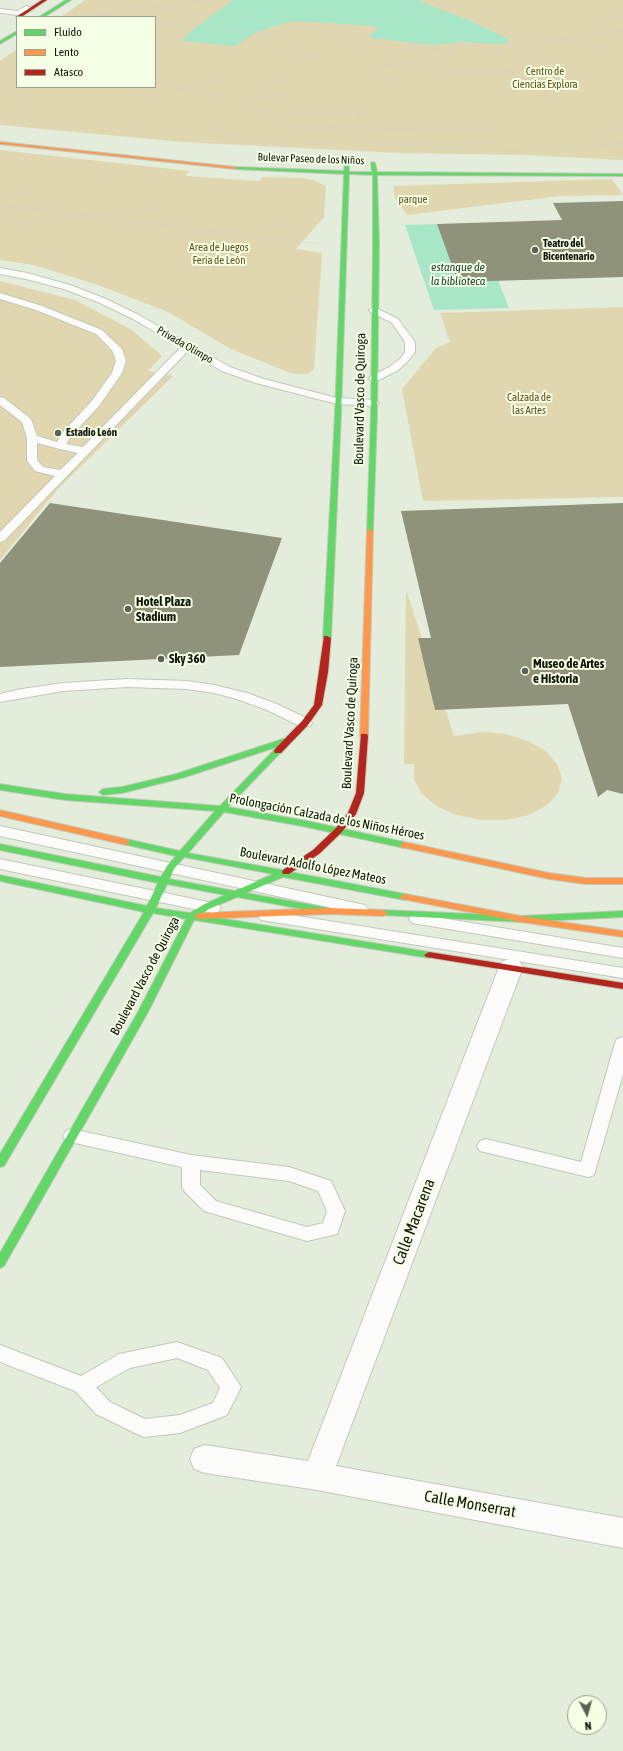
<!DOCTYPE html>
<html>
<head>
<meta charset="utf-8">
<style>
	body { margin:0 }
	#map { position:relative; width:623px; height:1751px; overflow:hidden; background:#e4ecdb; font-family:"Asap Condensed",sans-serif }
	canvas { display:block }
	.legend { position:absolute; left:16px; top:16px; width:140px; height:72px; box-sizing:border-box; background:#f4ffe6; border:1px solid #9aa28f; margin:0; padding:5px 7px; list-style:none; font-size:12px; color:#13170c }
	.legend li { display:flex; align-items:center; gap:8px; height:20px }
	.legend b { width:20px; border:1px solid #9aa28f }
	.north { position:absolute; left:567px; top:1695px; width:40px; height:40px; box-sizing:border-box; background:#f4ffe6; border:1px solid #9aa28f; border-radius:50%; rotate:174deg; font-size:11px; font-weight:700; line-height:16px; text-align:center; color:#13170c }
	.north::after { content:''; display:block; margin:auto; width:14px; height:18px; background:#5c6254; clip-path:polygon(50% 0,100% 100%,50% 72%,0 100%) }
</style>
</head>
<body>
<div id="map">
<canvas width="623" height="1751"></canvas>
<ul class="legend">
<li><b style="height:5px;background:#63d668"></b>Fluido</li>
<li><b style="height:5px;background:#ff974d"></b>Lento</li>
<li><b style="height:5px;background:#b3261e"></b>Atasco</li>
</ul>
<div class="north">N</div>
</div>
<script>
const c = document.querySelector('canvas').getContext('2d');
c.lineJoin = 'round';
function paint(path, color) { c.fillStyle = color; c.fill(path, 'evenodd'); }
const toPath = rows => new Path2D(rows.map(r => 'M' + r).join(''));
function trace(path, color, width, dash) { c.strokeStyle = color; c.lineWidth = width; c.lineCap = dash ? 'butt' : 'round'; c.setLineDash(dash || []); c.stroke(path); }
function label(font, color, halo, rows, align = 'center') {
  c.font = font + ' "Asap Condensed",sans-serif'; c.lineWidth = 4; c.setLineDash([]); c.textBaseline = 'middle'; c.strokeStyle = halo; c.fillStyle = color; for (const [text, x, y, turn = 0] of rows) {
    c.save(); c.translate(x, y); c.rotate((+turn || 0) * Math.PI / 180); c.textAlign = isNaN(turn) ? turn : align; if (halo) c.strokeText(text, 0, 0); c.fillText(text, 0, 0); c.restore();
  }
}
paint(toPath([
	[85,0,623,0,623,160,524,155,398,153,183,142,0,125,0,61,17,49,17,87,155,87,155,17,61,17],
	[0,150,190,171,185,176,260,181,262,177,302,178,313,180,326,186,324,217,296,249,322,253,314,369,308,374,293,374,231,349,168,312,98,285,34,265,0,260],
	[612,179,623,195,560,196,407,215,395,198,393,186],
	[0,281,75,300,132,330,162,356,148,371,173,376,57,490,0,560],
	[623,307,623,497,423,501,402,389,436,348,450,342,440,313],
	[406,590,454,736,482,732,506,734,528,741,546,751,557,764,562,778,558,793,547,805,529,815,506,820,481,820,456,815,436,806,421,793,414,779,414,764,404,764]
]), '#e0d7b0');
paint(toPath([
	[233,0,417,0,468,20,509,39,509,42,496,44,461,42,437,45,405,42,372,38,369,36,379,28,371,26,300,21,289,22,257,32,235,46,181,41,191,31],
	[475,223,509,308,434,310,405,225]
]), '#a7e6c7');
paint(toPath([
	[623,201,623,277,458,282,437,224,562,220,553,203],
	[50,503,282,538,239,655,0,667,0,563],
	[623,503,623,794,607,790,598,797,568,704,435,710,418,638,431,638,401,511]
]), '#90937b');
const lane = toPath([
	[26,6,34,9,31,11,27,10,18,15,0,13,0,9,17,11,26,6],
	[0,268,27,273,70,285,106,299,139,315,230,367,264,379,337,398,374,400,379,403,374,406,337,404,256,383,222,371,188,351,4,541,0,542,0,532,55,476,35,471,28,462,27,460,27,438,22,422,0,405,0,397,4,398,31,419,37,436,57,442,63,432,91,402,112,373,116,361,112,350,96,334,36,310,0,299,0,293,42,306,102,330,122,349,126,361,122,373,99,406,71,436,66,444,83,447,181,347,133,319,100,303,64,289,26,279,0,274,0,268],
	[37,443,60,449,78,453,60,470,43,467,37,460,37,443],
	[374,307,398,319,415,342,415,352,407,362,397,371,374,382,369,379,370,377,389,367,401,358,405,352,405,342,392,323,371,312,369,310,374,307],
	[127,679,187,681,214,685,247,693,277,704,310,720,312,723,310,726,300,726,267,710,237,699,214,693,187,689,127,687,63,691,0,702,0,694,22,689,63,683,127,679],
	[0,826,360,904,365,905,368,909,365,913,360,914,0,836,0,826],
	[0,859,213,903,218,904,221,908,218,912,213,913,0,869,0,859],
	[266,911,623,968,623,978,261,920,258,916,261,912,266,911],
	[417,914,623,948,623,958,412,923,409,919,412,915,417,914],
	[623,1037,623,1074,594,1175,588,1177,480,1151,477,1146,480,1141,486,1139,581,1162,615,1043,617,1039,623,1037],
	[72,1129,191,1155,289,1167,331,1181,345,1211,339,1229,337,1234,307,1241,204,1211,185,1192,182,1187,182,1167,66,1141,63,1136,66,1131,72,1129],
	[200,1170,289,1181,318,1191,327,1211,323,1223,307,1227,216,1201,200,1185,200,1170],
	[177,1342,222,1358,241,1387,227,1415,180,1433,144,1437,137,1434,96,1414,75,1391,0,1362,0,1345,81,1376,119,1354,177,1342],
	[177,1358,208,1370,220,1388,213,1403,180,1415,145,1419,110,1402,96,1387,130,1368,177,1358]
]);
const street = toPath([
	[511,959,519,961,523,967,336,1466,623,1518,623,1548,317,1490,205,1473,194,1469,190,1459,194,1449,205,1445,308,1461,499,967,503,961,511,959]
]);
const fast = toPath([
	[66,0,71,0,44,17,39,17,66,0],
	[17,31,17,34,0,44,0,41,17,31],
	[347,161,349,162,349,172,372,172,371,163,373,162,375,163,377,172,623,174,623,176,377,175,379,244,377,414,373,531,370,533,367,531,371,414,373,244,373,175,349,174,341,414,331,638,327,640,323,638,335,414,344,174,235,169,233,168,235,167,344,171,345,162,347,161],
	[283,739,289,739,290,741,289,743,182,778,122,793,103,795,99,792,103,789,122,787,176,774,283,739],
	[275,749,281,749,282,751,228,807,302,820,404,842,408,845,407,847,404,848,302,826,224,812,188,853,282,870,286,869,290,872,405,894,410,897,405,900,283,877,246,893,329,908,332,909,334,911,332,913,329,914,237,897,209,909,200,915,429,952,434,955,429,958,194,920,148,1012,4,1266,0,1268,0,1253,138,1012,186,919,153,913,4,1166,0,1167,0,1154,144,912,0,881,0,875,147,906,158,883,0,850,0,844,161,877,167,866,176,856,123,844,122,842,123,840,126,839,180,851,215,811,65,800,0,790,0,784,65,794,220,806,275,749],
	[184,857,273,874,235,891,169,879,174,869,184,857],
	[167,884,225,895,203,905,190,913,156,908,167,884],
	[383,910,521,916,623,911,623,917,521,922,380,915,378,913,383,910]
]);
const slow = toPath([
	[0,142,235,167,237,168,235,169,0,144,0,142],
	[370,529,373,531,368,736,364,738,360,736,367,531,370,529],
	[0,810,126,839,130,842,126,845,0,816,0,810],
	[404,842,549,873,586,878,623,878,623,884,586,884,549,879,401,847,400,845,404,842],
	[405,894,521,916,623,931,623,937,521,922,402,899,400,897,402,895,405,894],
	[329,908,383,910,388,913,383,916,329,914,199,919,194,916,199,913,329,908]
]);
const jam = toPath([
	[42,0,47,0,21,17,16,17,42,0],
	[324,636,327,636,331,638,328,672,322,705,308,725,281,753,275,753,274,751,275,749,302,721,314,705,324,636],
	[361,734,367,734,368,736,364,793,356,814,341,833,319,854,289,874,283,874,282,872,283,870,313,850,335,829,348,813,356,793,361,734],
	[429,952,623,983,623,989,426,957,424,955,429,952]
]);
trace(lane, '#c1c8ba', 2);
trace(street, '#c1c8ba', 2);
trace(fast, '#c1c8ba', 2);
trace(slow, '#c1c8ba', 2);
trace(jam, '#c1c8ba', 2);
trace(toPath([
	[99,14,98,10,100,7,115,0],
	[103,15,207,0],
	[82,17,95,14,109,17],
	[155,23,182,26,155,46],
	[182,26,269,34],
	[304,27,345,30,360,38,360,42,348,50,321,54,279,51,264,43,264,39,269,34,289,28,304,27],
	[360,42,450,50],
	[473,45,495,49,500,54,493,58,478,60,462,59,449,53,450,50,458,47,473,45],
	[496,49,623,30],
	[291,53,235,123,226,138,339,143],
	[415,62,424,66,454,71,506,71,527,67,540,62,545,56,541,50,471,17,472,13,468,9,439,3,433,0],
	[155,82,171,88,198,93,223,96,271,96,294,92,355,70,451,55],
	[235,123,360,128,355,70],
	[360,128,551,132,584,130,590,127,598,111,580,105,511,70],
	[380,145,507,151,591,148,623,142]
]), '#cfd1cc', 1, [1, 1.5]);
trace(toPath([
	[0,205,321,244]
]), '#cfd1cc', 1.5, [1, 2]);
paint(lane, '#fbfcfa');
paint(street, '#fbfcfa');
paint(fast, '#63d668');
paint(slow, '#ff974d');
paint(jam, '#b3261e');
for (const [x, y, r, color] of [
	[535,250,4,"#5c6254"],
	[58,433,4,"#5c6254"],
	[128,609,4,"#5c6254"],
	[161,659,4,"#5c6254"],
	[525,671,4,"#5c6254"]
]) { const dot = new Path2D(); dot.arc(x, y, r, 0, 2 * Math.PI); c.fillStyle = color; c.fill(dot); trace(dot, '#f4ffe6', 1.5); }
label('11px', '#665118', '#f4ffe6', [
	["Centro de",545,72],
	["Ciencias Explora",545,85],
	["parque",413,200],
	["Area de Juegos",219,248],
	["Feria de León",219,261],
	["Calzada de",529,398],
	["las Artes",529,411]
]);
label('11px', '#13170c', '#f4ffe6', [
	["Bulevar Paseo de los Niños",311,159,2],
	["Privada Olimpo",185,345,30]
]);
label('bold 11px', '#13170c', '#f4ffe6', [
	["Teatro del",543,244],
	["Bicentenario",543,257],
	["Estadio León",66,433]
], 'left');
label('italic 12px', '#1e4535', '#f4ffe6', [
	["estanque de",458,267],
	["la biblioteca",458,281]
]);
label('13px', '#13170c', '#f4ffe6', [
	["Boulevard Vasco de Quiroga",360,399,-89],
	["Boulevard Vasco de Quiroga",350,723,-87],
	["Prolongación Calzada de los Niños Héroes",327,817,11],
	["Boulevard Adolfo López Mateos",313,866,11],
	["Boulevard Vasco de Quiroga",145,976,-62]
]);
label('bold 13px', '#13170c', '#f4ffe6', [
	["Hotel Plaza",136,602],
	["Stadium",136,617],
	["Sky 360",169,659],
	["Museo de Artes",533,664],
	["e Historia",533,679]
], 'left');
label('16px', '#13170c', '#f4ffe6', [
	["Calle Macarena",414,1222,-69],
	["Calle Monserrat",470,1504,10]
]);
</script>
</body>
</html>
